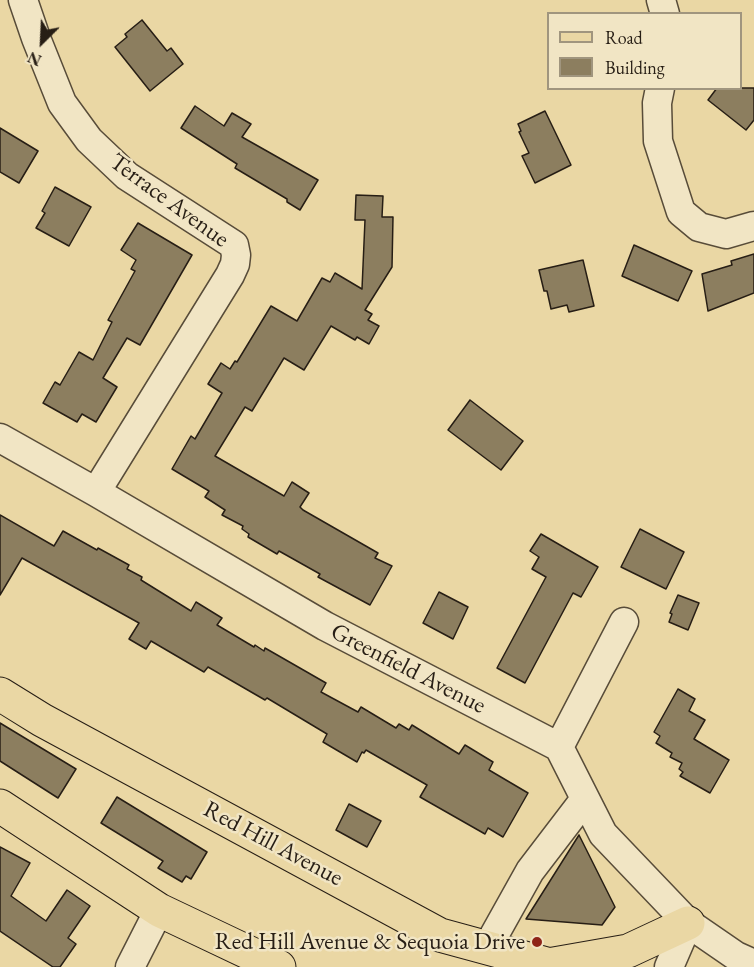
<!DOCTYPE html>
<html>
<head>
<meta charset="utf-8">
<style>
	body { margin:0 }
	#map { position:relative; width:754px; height:967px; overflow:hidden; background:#ead7a4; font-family:"EB Garamond",serif }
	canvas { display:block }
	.legend { position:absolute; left:547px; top:12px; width:195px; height:78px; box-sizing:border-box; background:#f1e5c4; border:2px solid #a0957e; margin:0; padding:8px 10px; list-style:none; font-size:18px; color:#271e15 }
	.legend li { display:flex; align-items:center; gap:12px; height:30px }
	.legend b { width:30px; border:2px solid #a0957e }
	.north { position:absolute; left:12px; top:12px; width:60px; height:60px; -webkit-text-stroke:4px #f1e5c4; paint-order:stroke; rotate:204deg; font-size:16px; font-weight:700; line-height:24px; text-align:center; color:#271e15 }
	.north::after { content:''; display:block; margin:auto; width:21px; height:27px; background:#271e15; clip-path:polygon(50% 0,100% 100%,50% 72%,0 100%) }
</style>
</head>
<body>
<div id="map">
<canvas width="754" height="967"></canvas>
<ul class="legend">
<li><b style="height:8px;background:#ead7a4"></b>Road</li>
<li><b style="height:16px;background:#8c7e5f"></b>Building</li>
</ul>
<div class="north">N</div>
</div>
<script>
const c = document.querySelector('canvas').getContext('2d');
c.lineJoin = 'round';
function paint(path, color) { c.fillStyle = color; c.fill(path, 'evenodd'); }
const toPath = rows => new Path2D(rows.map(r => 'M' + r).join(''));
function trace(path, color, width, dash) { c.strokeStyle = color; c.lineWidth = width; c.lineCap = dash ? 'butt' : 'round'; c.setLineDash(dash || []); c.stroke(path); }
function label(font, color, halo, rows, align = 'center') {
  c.font = font + ' "EB Garamond",serif'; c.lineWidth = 5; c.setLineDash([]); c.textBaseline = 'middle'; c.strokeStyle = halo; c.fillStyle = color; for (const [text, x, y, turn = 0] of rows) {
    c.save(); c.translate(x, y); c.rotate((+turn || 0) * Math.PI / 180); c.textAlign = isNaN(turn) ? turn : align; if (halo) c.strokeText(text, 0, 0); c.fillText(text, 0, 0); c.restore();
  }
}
const building = toPath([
	[142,20,167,51,171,48,183,64,150,91,115,47,127,37,125,34,142,20],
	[717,88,754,88,754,120,746,130,708,100,717,88],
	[195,106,224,126,232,113,251,124,242,137,318,180,300,210,287,202,287,199,235,168,237,164,181,128,195,106],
	[545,111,571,165,535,183,522,156,529,153,519,132,521,131,518,124,545,111],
	[0,128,38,151,19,183,0,172,0,128],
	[55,187,91,207,69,246,36,228,45,213,42,211,55,187],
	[356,195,383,196,382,217,393,217,392,267,365,310,372,314,368,320,379,326,369,344,357,337,355,340,331,326,304,370,284,358,252,411,245,407,215,456,284,496,292,482,309,493,300,507,303,510,378,553,375,558,392,566,370,605,318,577,320,574,279,551,277,554,248,537,249,534,242,529,243,526,222,515,225,510,205,497,209,491,172,469,191,436,195,439,222,393,208,384,221,363,230,369,235,361,237,362,271,306,297,321,322,278,330,282,335,273,362,289,365,220,355,220,356,195],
	[138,223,192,255,140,345,127,338,103,378,117,387,96,422,82,414,77,422,43,403,55,382,60,385,79,352,93,360,112,322,108,320,135,271,131,269,136,260,121,250,138,223],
	[634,245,692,271,678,301,622,276,634,245],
	[754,254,754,293,708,311,702,274,732,265,731,261,754,254],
	[583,260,594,306,569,312,567,305,551,309,547,291,544,291,539,270,583,260],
	[470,400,523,441,501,470,448,430,470,400],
	[0,515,54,546,63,531,97,550,98,548,129,565,127,569,142,577,141,580,191,611,196,602,222,618,217,625,254,647,255,645,264,651,265,648,326,683,321,692,358,712,361,707,396,728,399,724,409,730,412,725,459,754,465,745,493,762,489,770,528,793,503,837,488,828,485,834,420,797,427,785,366,750,364,753,362,752,357,762,323,742,327,734,267,698,265,700,208,667,204,672,151,641,146,649,129,639,139,623,22,558,0,595,0,515],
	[640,529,684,552,666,589,621,567,640,529],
	[541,534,598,567,581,597,573,593,525,683,497,668,546,577,532,569,539,557,530,551,541,534],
	[439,592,468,607,453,639,423,623,439,592],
	[678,595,699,603,688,630,669,622,672,614,670,613,678,595],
	[678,689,695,699,689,711,705,720,694,739,729,760,710,793,680,776,683,772,679,769,682,763,670,757,672,753,656,743,660,736,654,732,678,689],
	[0,723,76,769,58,798,0,761,0,723],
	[117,797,207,852,191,879,186,876,182,882,158,868,163,861,101,823,117,797],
	[349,804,381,821,367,847,336,830,349,804],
	[579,835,615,907,602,925,526,919,579,835],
	[0,847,30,863,11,896,46,921,67,890,90,906,68,938,76,944,60,967,53,967,0,931,0,847]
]);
paint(building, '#8c7e5f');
trace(building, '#271e15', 1.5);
const minor = toPath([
	[23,0,36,38,62,103,89,140,127,176,234,245,236,255,235,264,230,275,96,492],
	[661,0,665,14],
	[660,88,657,103,658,141,681,212,699,227,726,234,754,226],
	[0,438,96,492,325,626,559,747,603,834,688,923,736,956,754,964],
	[559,747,624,622],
	[487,948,530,871,585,799],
	[130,967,159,910],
	[669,967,688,923]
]);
const major = toPath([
	[0,694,42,720,440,935,557,967],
	[0,806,159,910,279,967],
	[548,965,628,951,688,923]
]);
trace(minor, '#584c39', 31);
trace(major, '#271e15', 35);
trace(minor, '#f1e5c4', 28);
trace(major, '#ead7a4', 33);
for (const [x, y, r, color] of [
	[537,942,6,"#8f2418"]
]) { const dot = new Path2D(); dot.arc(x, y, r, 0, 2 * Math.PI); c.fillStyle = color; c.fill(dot); trace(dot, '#f1e5c4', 2); }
label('24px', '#271e15', '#f1e5c4', [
	["Terrace Avenue",169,201,36],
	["Greenfield Avenue",408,669,27],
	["Red Hill Avenue",273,844,28]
]);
label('24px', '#271e15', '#f1e5c4', [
	["Red Hill Avenue & Sequoia Drive",525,942]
], 'right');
</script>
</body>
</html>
